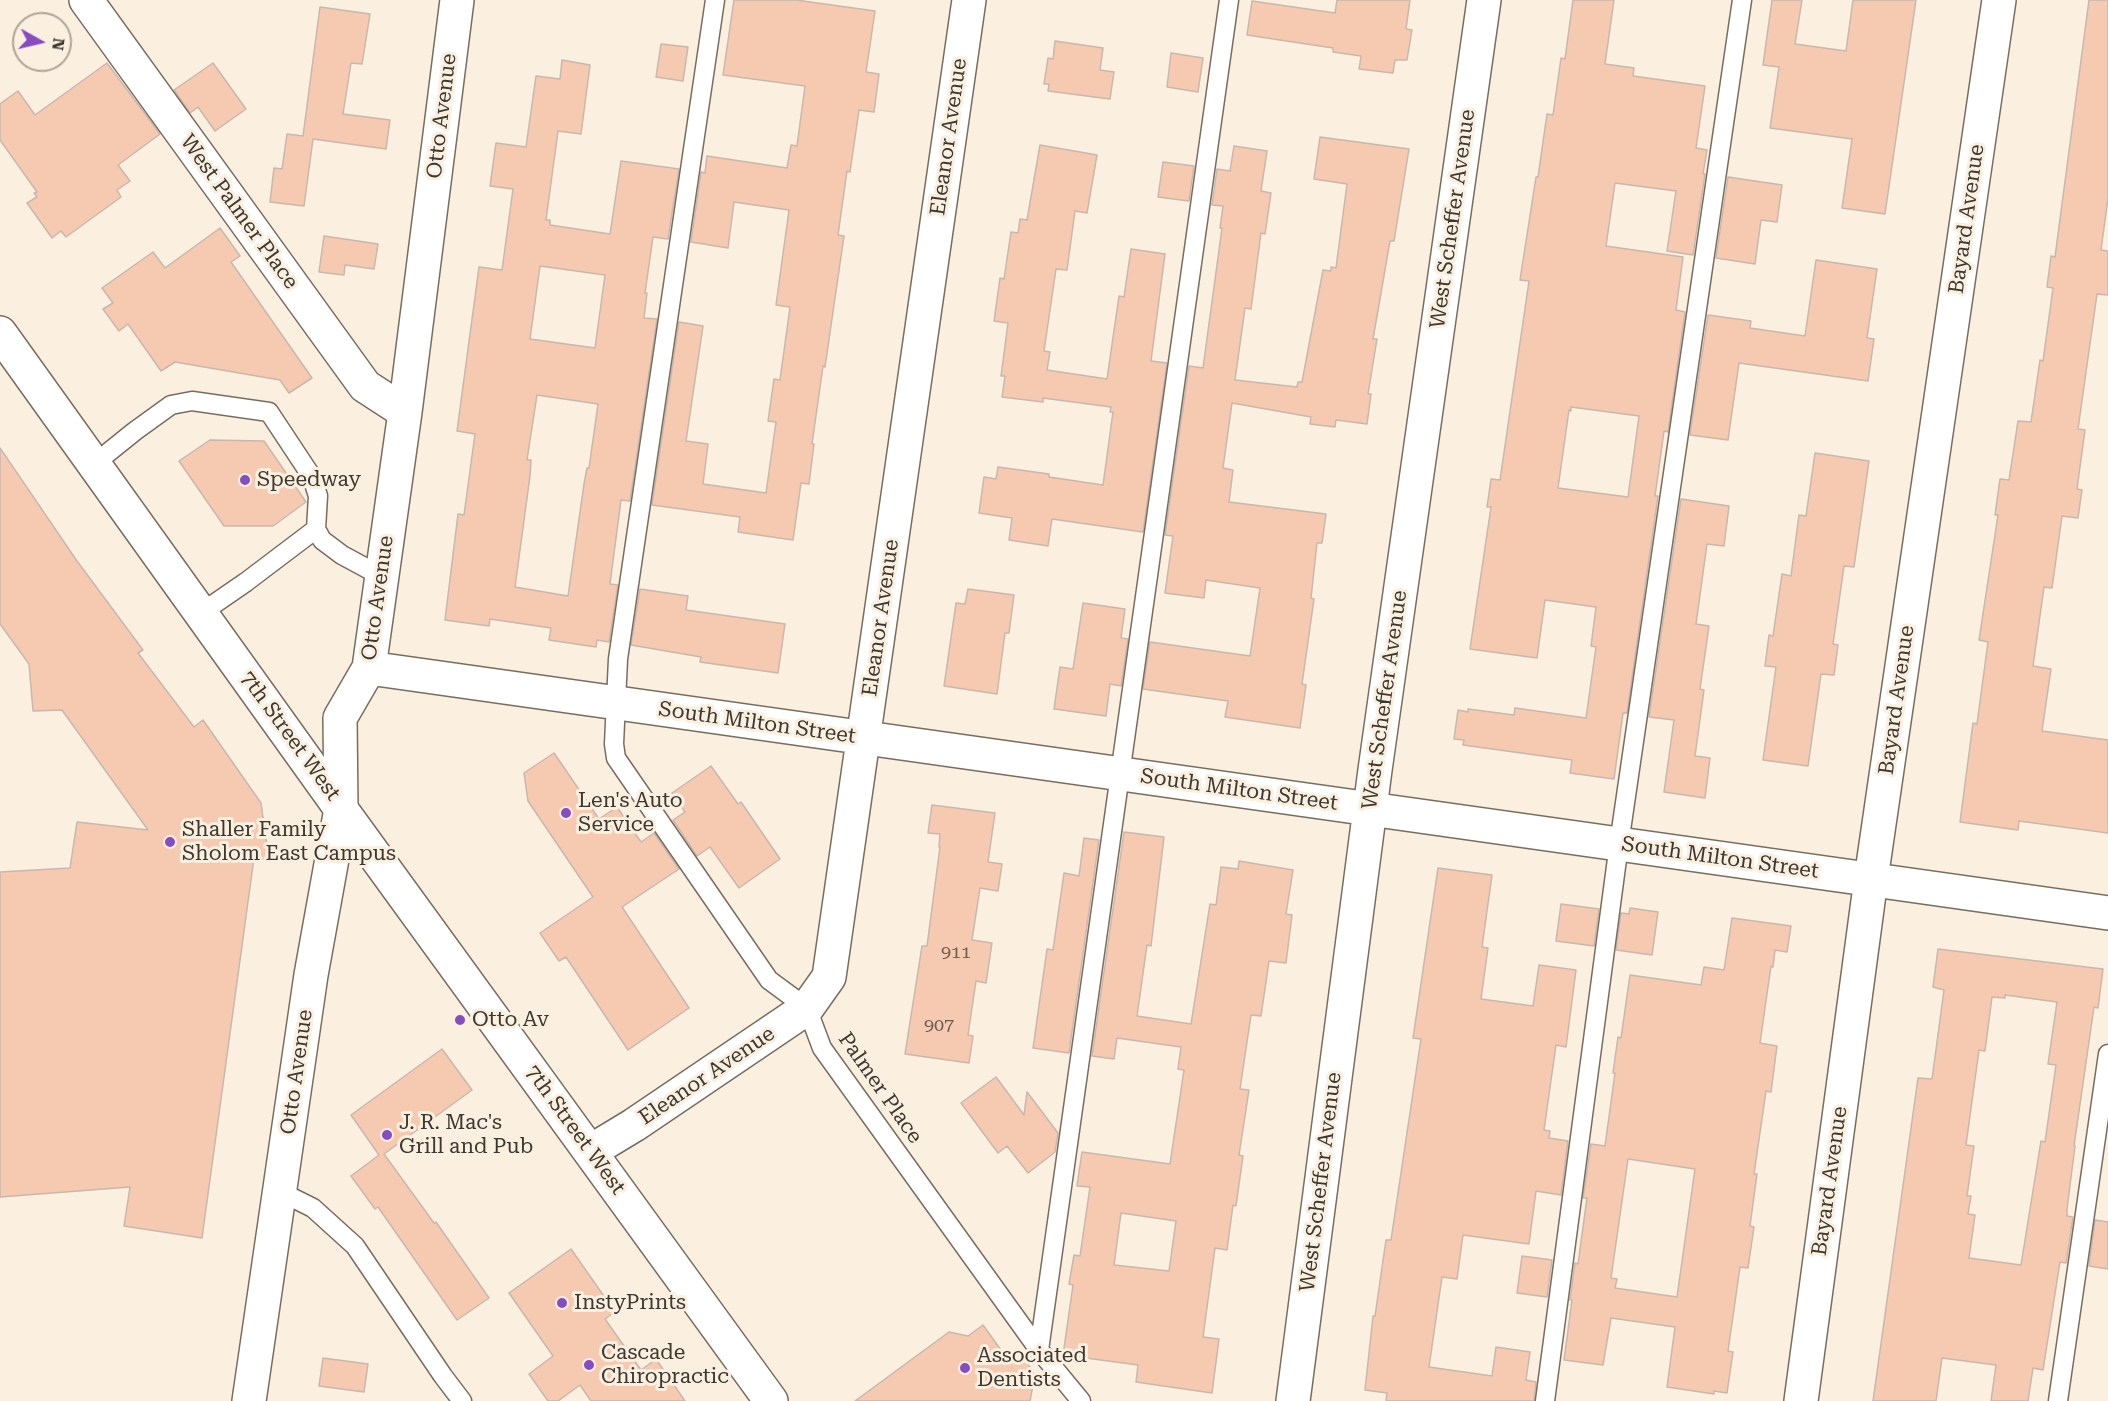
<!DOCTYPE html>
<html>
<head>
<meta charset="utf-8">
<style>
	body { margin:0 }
	#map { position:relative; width:2108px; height:1401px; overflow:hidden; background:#fbefdf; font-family:"Roboto Serif",serif }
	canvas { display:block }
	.north { position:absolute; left:12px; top:12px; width:60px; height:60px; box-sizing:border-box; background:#fbefdf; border:2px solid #aea599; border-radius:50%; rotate:98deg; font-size:16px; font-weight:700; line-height:24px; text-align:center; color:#3b3731 }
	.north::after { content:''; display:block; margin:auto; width:21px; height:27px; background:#864cc2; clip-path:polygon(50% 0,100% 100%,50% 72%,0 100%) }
</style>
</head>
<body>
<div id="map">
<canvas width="2108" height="1401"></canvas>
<div class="north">N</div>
</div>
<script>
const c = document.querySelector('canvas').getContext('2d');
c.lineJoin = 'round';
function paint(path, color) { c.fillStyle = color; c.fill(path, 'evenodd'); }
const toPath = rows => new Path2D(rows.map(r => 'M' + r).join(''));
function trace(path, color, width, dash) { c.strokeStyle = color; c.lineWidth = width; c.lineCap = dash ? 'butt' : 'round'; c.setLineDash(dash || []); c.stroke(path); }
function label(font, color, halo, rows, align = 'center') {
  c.font = font + ' "Roboto Serif",serif'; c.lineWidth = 6; c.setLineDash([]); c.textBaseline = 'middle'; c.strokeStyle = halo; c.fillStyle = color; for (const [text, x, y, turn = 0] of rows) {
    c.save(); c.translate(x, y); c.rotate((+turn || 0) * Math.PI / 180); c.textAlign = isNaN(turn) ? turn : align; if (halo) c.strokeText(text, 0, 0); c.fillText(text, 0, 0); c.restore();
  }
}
const building = toPath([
	[734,0,796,0,875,11,866,72,879,74,874,112,859,110,850,172,847,171,838,235,844,236,825,367,823,366,812,444,814,444,809,484,801,483,793,540,738,532,740,517,652,505,679,322,703,326,686,441,708,444,703,484,766,493,776,422,768,421,774,379,780,380,790,307,776,305,789,210,734,202,728,248,691,242,701,172,705,173,707,156,787,168,791,145,797,146,805,86,723,75,734,0],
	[1337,0,1410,0,1406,29,1412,30,1407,60,1395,60,1393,73,1359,69,1361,56,1333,52,1333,48,1247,35,1252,1,1335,13,1337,0],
	[1573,0,1614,0,1605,64,1634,68,1633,76,1705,86,1696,148,1707,150,1703,174,1705,174,1693,255,1667,251,1676,191,1615,183,1606,246,1683,257,1676,310,1685,312,1668,432,1664,431,1655,496,1658,496,1627,713,1623,713,1614,779,1570,773,1572,760,1463,745,1464,740,1454,739,1458,710,1468,712,1468,709,1514,715,1515,708,1586,718,1596,647,1591,646,1596,607,1545,600,1537,658,1470,649,1491,507,1487,507,1491,479,1500,480,1529,281,1520,280,1536,177,1538,177,1547,114,1553,115,1561,58,1565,59,1573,0],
	[1571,407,1639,416,1628,497,1558,488,1569,410,1571,411,1571,407],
	[1772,0,1802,0,1795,44,1846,51,1853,0,1916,0,1885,214,1842,208,1852,139,1770,128,1779,67,1763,65,1772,0],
	[2089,0,2108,0,2108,198,2101,250,2108,251,2108,295,2097,294,2078,429,2085,430,2077,489,2082,490,2078,518,2062,516,2052,588,2044,587,2033,666,2051,669,2042,731,2108,740,2108,833,2019,821,2018,830,1960,822,1973,723,1977,724,1988,642,1979,640,1998,515,1995,515,2000,479,2009,480,2018,421,2031,422,2040,360,2043,361,2053,288,2047,287,2051,256,2055,257,2089,0],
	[320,7,370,14,362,64,351,63,343,114,390,120,386,149,313,139,304,206,270,202,274,168,282,169,287,134,303,136,320,7],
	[1055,41,1103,48,1100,70,1114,72,1110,99,1048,91,1049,84,1044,84,1048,58,1053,59,1055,41],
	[661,44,688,47,683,81,656,77,661,44],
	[1171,53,1203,58,1198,92,1167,87,1171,53],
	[562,60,590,65,581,134,558,131,546,220,550,220,550,225,610,234,621,161,679,169,668,239,653,237,645,293,647,293,644,318,657,319,630,501,621,500,610,584,618,585,609,642,597,640,596,647,549,640,551,628,490,619,489,626,445,620,458,514,464,515,475,434,457,431,479,267,502,270,513,189,490,186,496,143,526,147,536,76,560,79,562,60],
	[540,266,605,275,595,348,530,339,540,266],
	[537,395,598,404,589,468,587,468,584,484,568,596,515,587,530,476,531,460,527,460,537,395],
	[107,63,160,134,118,165,130,181,117,190,121,197,66,237,61,231,52,238,27,203,37,197,34,193,37,192,0,140,0,104,18,91,35,115,107,63],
	[213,63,246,109,215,131,198,107,190,113,174,90,213,63],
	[1320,137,1409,149,1394,241,1390,241,1373,339,1377,339,1368,394,1371,394,1367,424,1336,420,1335,427,1310,424,1311,417,1232,403,1223,468,1233,470,1229,502,1326,514,1322,543,1317,543,1311,598,1314,599,1302,684,1306,685,1300,728,1225,717,1228,701,1143,689,1150,642,1250,656,1260,588,1206,580,1204,598,1165,593,1173,536,1165,535,1189,366,1203,368,1222,228,1220,228,1223,206,1212,205,1217,169,1230,171,1234,146,1267,151,1261,191,1271,193,1265,234,1261,233,1251,309,1245,308,1235,380,1297,387,1298,382,1302,382,1323,270,1331,271,1331,267,1336,268,1347,184,1314,179,1320,137],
	[1040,145,1097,155,1087,213,1075,211,1067,270,1056,269,1044,351,1050,352,1047,370,1107,379,1119,296,1124,297,1131,249,1165,254,1151,361,1167,363,1143,532,1052,519,1048,546,1009,540,1012,518,979,513,984,477,996,479,998,467,1049,474,1049,477,1103,485,1113,412,1110,412,1111,407,1043,398,1043,402,1002,397,1005,376,1001,376,1008,323,994,321,1000,278,1004,279,1011,232,1018,233,1020,219,1027,220,1040,145],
	[1163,162,1194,166,1189,201,1158,197,1163,162],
	[1728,177,1782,185,1777,222,1761,220,1755,264,1716,258,1728,177],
	[220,228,240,256,231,262,312,378,289,393,280,380,175,362,161,371,128,324,119,331,103,309,113,303,102,288,153,252,165,268,220,228],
	[324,236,378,244,374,269,345,265,344,275,319,272,324,236],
	[1816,260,1877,269,1867,338,1874,339,1868,381,1739,363,1728,440,1690,435,1708,315,1751,321,1750,328,1805,336,1816,260],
	[210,440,264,441,306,502,273,526,224,526,179,461,210,440],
	[0,448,77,561,143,650,138,653,194,727,203,720,261,803,269,860,254,858,202,1238,124,1226,130,1187,0,1197,0,872,70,868,77,822,148,830,62,710,33,711,29,664,0,624,0,448],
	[1815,453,1869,461,1854,567,1844,566,1833,644,1838,645,1834,675,1821,674,1808,766,1763,760,1776,667,1765,666,1769,635,1773,636,1782,574,1791,576,1799,515,1806,516,1815,453],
	[1681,499,1729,506,1724,546,1707,544,1696,624,1709,626,1700,689,1704,690,1695,756,1710,758,1705,798,1664,792,1674,720,1649,717,1681,499],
	[640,589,688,596,686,610,785,624,778,673,700,662,701,657,631,645,640,589],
	[968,589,1014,595,1009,633,1005,633,997,694,944,686,956,603,965,604,968,589],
	[1083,603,1125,609,1121,638,1128,639,1121,686,1110,684,1106,716,1054,709,1060,667,1073,669,1083,603],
	[554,753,599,819,617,807,641,842,654,833,679,869,622,907,689,1008,628,1050,566,957,559,961,540,933,593,897,528,801,524,773,554,753],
	[711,766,738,804,741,802,780,859,739,888,710,847,697,856,673,820,685,812,672,793,711,766],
	[932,805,995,813,988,862,1002,864,998,891,980,888,972,940,992,943,986,983,976,981,968,1035,973,1036,969,1063,905,1054,922,946,927,946,940,847,939,847,940,834,928,833,932,805],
	[1124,832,1164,837,1151,946,1147,945,1137,1016,1191,1024,1210,904,1216,905,1221,867,1238,869,1239,861,1293,870,1286,914,1292,915,1286,963,1269,961,1261,1016,1251,1015,1240,1089,1249,1090,1239,1155,1243,1156,1236,1206,1233,1205,1227,1250,1215,1248,1203,1337,1219,1339,1212,1393,1136,1382,1138,1365,1063,1355,1073,1285,1069,1284,1074,1255,1080,1256,1090,1187,1077,1186,1082,1152,1170,1164,1184,1070,1178,1069,1181,1047,1117,1038,1114,1059,1092,1056,1124,832],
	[1121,1213,1176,1221,1169,1271,1114,1265,1121,1213],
	[1084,838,1099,840,1069,1053,1033,1048,1047,949,1053,950,1064,873,1079,876,1084,838],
	[1438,868,1492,875,1482,947,1488,948,1481,999,1533,1006,1539,965,1576,970,1566,1047,1556,1045,1544,1130,1550,1131,1549,1138,1568,1141,1561,1195,1536,1191,1529,1244,1463,1235,1457,1279,1442,1277,1429,1367,1492,1376,1496,1347,1530,1352,1526,1380,1536,1382,1534,1401,1386,1401,1387,1393,1365,1390,1373,1316,1375,1316,1386,1240,1391,1240,1421,1039,1413,1038,1438,868],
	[1561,904,1599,909,1594,946,1556,941,1561,904],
	[1630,908,1658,912,1652,955,1616,950,1621,913,1629,914,1630,908],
	[1732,918,1791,926,1787,952,1775,950,1773,967,1771,966,1760,1043,1777,1046,1771,1092,1766,1091,1754,1174,1757,1174,1750,1226,1754,1227,1748,1268,1740,1267,1728,1351,1733,1352,1727,1393,1714,1391,1714,1394,1667,1387,1675,1327,1611,1318,1603,1365,1564,1360,1572,1300,1570,1300,1575,1263,1578,1264,1587,1198,1583,1198,1591,1144,1605,1146,1615,1073,1613,1073,1618,1037,1621,1038,1630,975,1701,985,1704,967,1724,970,1732,918],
	[1628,1159,1695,1169,1677,1297,1615,1288,1617,1279,1611,1278,1628,1159],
	[1938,949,2103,969,2098,1008,2094,1007,2074,1146,2075,1146,2067,1209,2067,1216,2073,1217,2066,1263,2060,1262,2043,1370,2033,1368,2028,1401,1991,1401,1996,1365,1942,1358,1936,1401,1873,1401,1918,1078,1932,1079,1944,990,1933,987,1938,949],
	[2005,995,2057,1002,2048,1064,2056,1065,2045,1142,2041,1141,2021,1265,1969,1258,1975,1215,1968,1214,1971,1196,1967,1196,1974,1146,1966,1145,1979,1050,1985,1051,1992,997,2005,998,2005,995],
	[442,1049,472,1090,384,1154,434,1223,436,1222,489,1298,457,1320,378,1207,375,1209,351,1176,379,1155,351,1115,442,1049],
	[996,1077,1024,1115,1027,1092,1058,1133,1055,1152,1028,1173,1007,1146,998,1153,961,1103,996,1077],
	[2095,1220,2108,1222,2108,1269,2089,1266,2095,1220],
	[571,1249,615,1312,605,1319,641,1370,656,1359,685,1401,591,1401,580,1385,558,1401,548,1401,529,1374,553,1356,509,1293,571,1249],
	[1522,1256,1552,1260,1547,1297,1517,1293,1522,1256],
	[983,1325,1006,1357,1025,1360,1035,1375,1030,1401,855,1401,949,1332,968,1336,983,1325],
	[323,1358,368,1364,364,1392,319,1386,323,1358]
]);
paint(building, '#f6cab1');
trace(building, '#c9b7ae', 1.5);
const service = toPath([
	[715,0,618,659,614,744,616,758,769,980,807,1008,822,1048,1039,1350,1081,1401],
	[94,464,135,431,171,405,192,401,269,412,312,477,318,496,316,529,322,540,342,555,381,576],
	[201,613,246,582,316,529],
	[279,1191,313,1208,355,1246,443,1376,462,1401],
	[1039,1350,1229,0],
	[1545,1401,1619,844,1742,0],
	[2058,1401,2108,1054]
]);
const minor = toPath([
	[86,0,365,386,405,412],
	[369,668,2108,913],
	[341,809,340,718,369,668,405,412,457,0],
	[591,1151,634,1125,807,1008,829,977,969,0],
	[1293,1401,1375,770,1484,0],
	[1801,1401,1871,879,1999,0]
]);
const tertiary = toPath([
	[249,1401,311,975,341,809]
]);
const secondary = toPath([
	[0,333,341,809,771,1401]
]);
trace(service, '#786e60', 21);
trace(minor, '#786e60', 36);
trace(tertiary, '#786e60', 36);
trace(secondary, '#786e60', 36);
trace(service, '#fff', 18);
trace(minor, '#fff', 33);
trace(tertiary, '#fff', 33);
trace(secondary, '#fff', 33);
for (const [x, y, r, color] of [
	[245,480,6,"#864cc2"],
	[566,813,6,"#864cc2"],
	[170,842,6,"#864cc2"],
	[460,1020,6,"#864cc2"],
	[387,1135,6,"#864cc2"],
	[562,1303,6,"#864cc2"],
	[589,1365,6,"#864cc2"],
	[965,1368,6,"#864cc2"]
]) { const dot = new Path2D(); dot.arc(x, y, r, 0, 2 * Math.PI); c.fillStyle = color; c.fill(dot); trace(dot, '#fbefdf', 2); }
label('18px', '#6a5c51', null, [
	["911",956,953],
	["907",939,1026]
]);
label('21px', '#3b3731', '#fbefdf', [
	["Otto Avenue",442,116,-83],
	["Eleanor Avenue",949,137,-82],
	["West Palmer Place",239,212,54],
	["West Scheffer Avenue",1453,219,-82],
	["Bayard Avenue",1967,219,-82],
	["Otto Avenue",378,598,-82],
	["Eleanor Avenue",881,618,-82],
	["West Scheffer Avenue",1385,700,-82],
	["Bayard Avenue",1897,700,-82],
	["South Milton Street",757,723,8],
	["7th Street West",290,736,54],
	["South Milton Street",1239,790,8],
	["South Milton Street",1720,858,8],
	["Otto Avenue",297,1072,-82],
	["Eleanor Avenue",707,1076,-34],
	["Palmer Place",880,1088,55],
	["7th Street West",575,1130,54],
	["Bayard Avenue",1830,1181,-82],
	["West Scheffer Avenue",1321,1182,-83]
]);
label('21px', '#3b3731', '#fbefdf', [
	["Speedway",257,480],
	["Len's Auto",578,801],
	["Service",578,825],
	["Shaller Family",182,830],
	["Sholom East Campus",182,854],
	["Otto Av",472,1020],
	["J. R. Mac's",399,1123],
	["Grill and Pub",399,1147],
	["InstyPrints",574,1303],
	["Cascade",601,1353],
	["Chiropractic",601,1377],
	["Associated",977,1356],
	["Dentists",977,1380]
], 'left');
</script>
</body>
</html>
